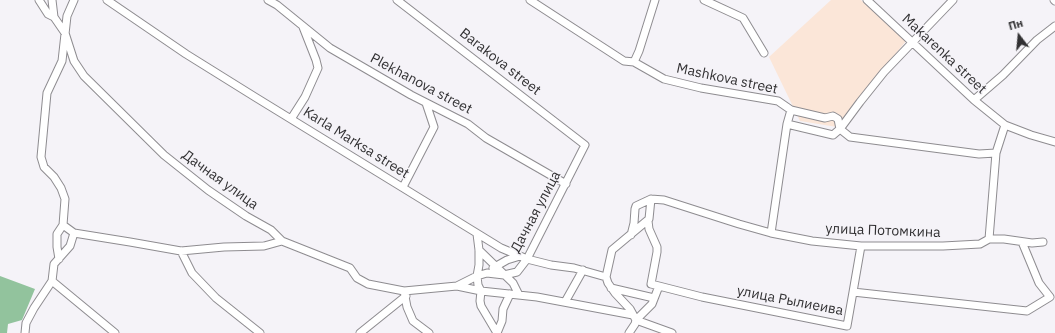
<!DOCTYPE html>
<html>
<head>
<meta charset="utf-8">
<style>
	body { margin:0 }
	#map { position:relative; width:1055px; height:333px; overflow:hidden; background:#f5f3f8; font-family:"IBM Plex Sans",sans-serif }
	canvas { display:block }
	.north { position:absolute; left:999px; top:16px; width:40px; height:40px; -webkit-text-stroke:3px #f5f3f8; paint-order:stroke; rotate:344deg; font-size:11px; font-weight:700; line-height:16px; text-align:center; color:#323133 }
	.north::after { content:''; display:block; margin:auto; width:14px; height:18px; background:#323133; clip-path:polygon(50% 0,100% 100%,50% 72%,0 100%) }
</style>
</head>
<body>
<div id="map">
<canvas width="1055" height="333"></canvas>
<div class="north">Пн</div>
</div>
<script>
const c = document.querySelector('canvas').getContext('2d');
c.lineJoin = 'round';
function paint(path, color) { c.fillStyle = color; c.fill(path, 'evenodd'); }
const toPath = rows => new Path2D(rows.map(r => 'M' + r).join(''));
function trace(path, color, width, dash) { c.strokeStyle = color; c.lineWidth = width; c.lineCap = dash ? 'butt' : 'round'; c.setLineDash(dash || []); c.stroke(path); }
function label(font, color, halo, rows, align = 'center') {
  c.font = font + ' "IBM Plex Sans",sans-serif'; c.lineWidth = 3; c.setLineDash([]); c.textBaseline = 'middle'; c.strokeStyle = halo; c.fillStyle = color; for (const [text, x, y, turn = 0] of rows) {
    c.save(); c.translate(x, y); c.rotate((+turn || 0) * Math.PI / 180); c.textAlign = isNaN(turn) ? turn : align; if (halo) c.strokeText(text, 0, 0); c.fillText(text, 0, 0); c.restore();
  }
}
paint(toPath([
	[831,0,861,0,906,41,837,127,800,121,769,57]
]), '#fbe6d8');
paint(toPath([
	[0,276,35,289,22,320,8,324,7,333,0,333]
]), '#92c39d');
const street = toPath([
	[39,0,48,14,54,17],
	[52,0,54,17,65,33,74,61,84,76,164,155,208,190,246,216,271,230,282,241,350,268,357,278,368,284,404,291,407,307,413,321,429,333],
	[107,0,186,54,255,97,501,248,527,259,551,265,574,268,606,277],
	[268,0,277,5,330,48,411,95,468,124,486,138,566,184],
	[397,0,585,145,527,259,517,272,504,275,487,273,477,276,457,286,404,291],
	[530,0,624,61,634,62,664,79,701,88,778,101,791,110,825,118,833,116,838,119,840,129,850,137,979,154,996,153],
	[704,0,743,18,764,53],
	[867,0,974,100,1005,125,1031,135,1055,142],
	[1054,0,1055,1],
	[634,62,639,51,655,0],
	[974,100,1003,75,1037,40,1055,26],
	[291,119,305,97,318,68,316,60,303,27],
	[787,124,833,135,840,129,860,102,884,72,953,0],
	[403,187,434,127,426,103],
	[648,221,649,229,657,247,657,252,651,284,659,286],
	[63,225,74,233,130,242,181,251,224,247,264,246,282,241],
	[771,233,787,124,791,110],
	[477,234,479,250,479,265,477,276,478,285,481,291],
	[631,235,634,223,635,209,636,206,651,199,664,200,739,224,771,233,812,241,861,246,943,246,980,244,989,239,1004,239,1032,243,1043,242],
	[989,239,996,153,1005,125],
	[479,250,513,283,519,295],
	[181,251,192,273,216,298,260,333],
	[59,259,57,247,57,234,63,225,65,199,61,188,54,177,44,167,41,157,47,93,62,61,67,16,74,0],
	[493,268,507,260,520,256],
	[52,281,115,333],
	[457,286,481,291],
	[611,288,654,298],
	[853,292,861,246],
	[565,302,583,270],
	[25,333,26,323,34,308,52,281,54,264,70,246,74,233],
	[360,333,406,296],
	[497,333,481,306,480,301,481,291,537,297,633,315],
	[497,333,502,321,503,309,510,294],
	[629,333,635,324,636,320,630,309,615,293,608,283,606,277,612,250,649,219,651,199],
	[672,333,636,320,652,304,659,286,702,297,847,326,853,292,1027,311,1050,297,1039,283,1022,242]
]);
trace(street, '#8e8c90', 9);
trace(street, '#fff', 7);
label('14px', '#323133', '#f5f3f8', [
	["Makarenka street",944,54,43],
	["Barakova street",500,62,38],
	["Mashkova street",727,79,12],
	["Plekhanova street",421,84,28],
	["Karla Marksa street",356,143,32],
	["Дачная улица",220,180,36],
	["Дачная улица",536,212,-62],
	["улица Потомкина",883,231,2],
	["улица Рылиеива",790,301,11]
]);
</script>
</body>
</html>
